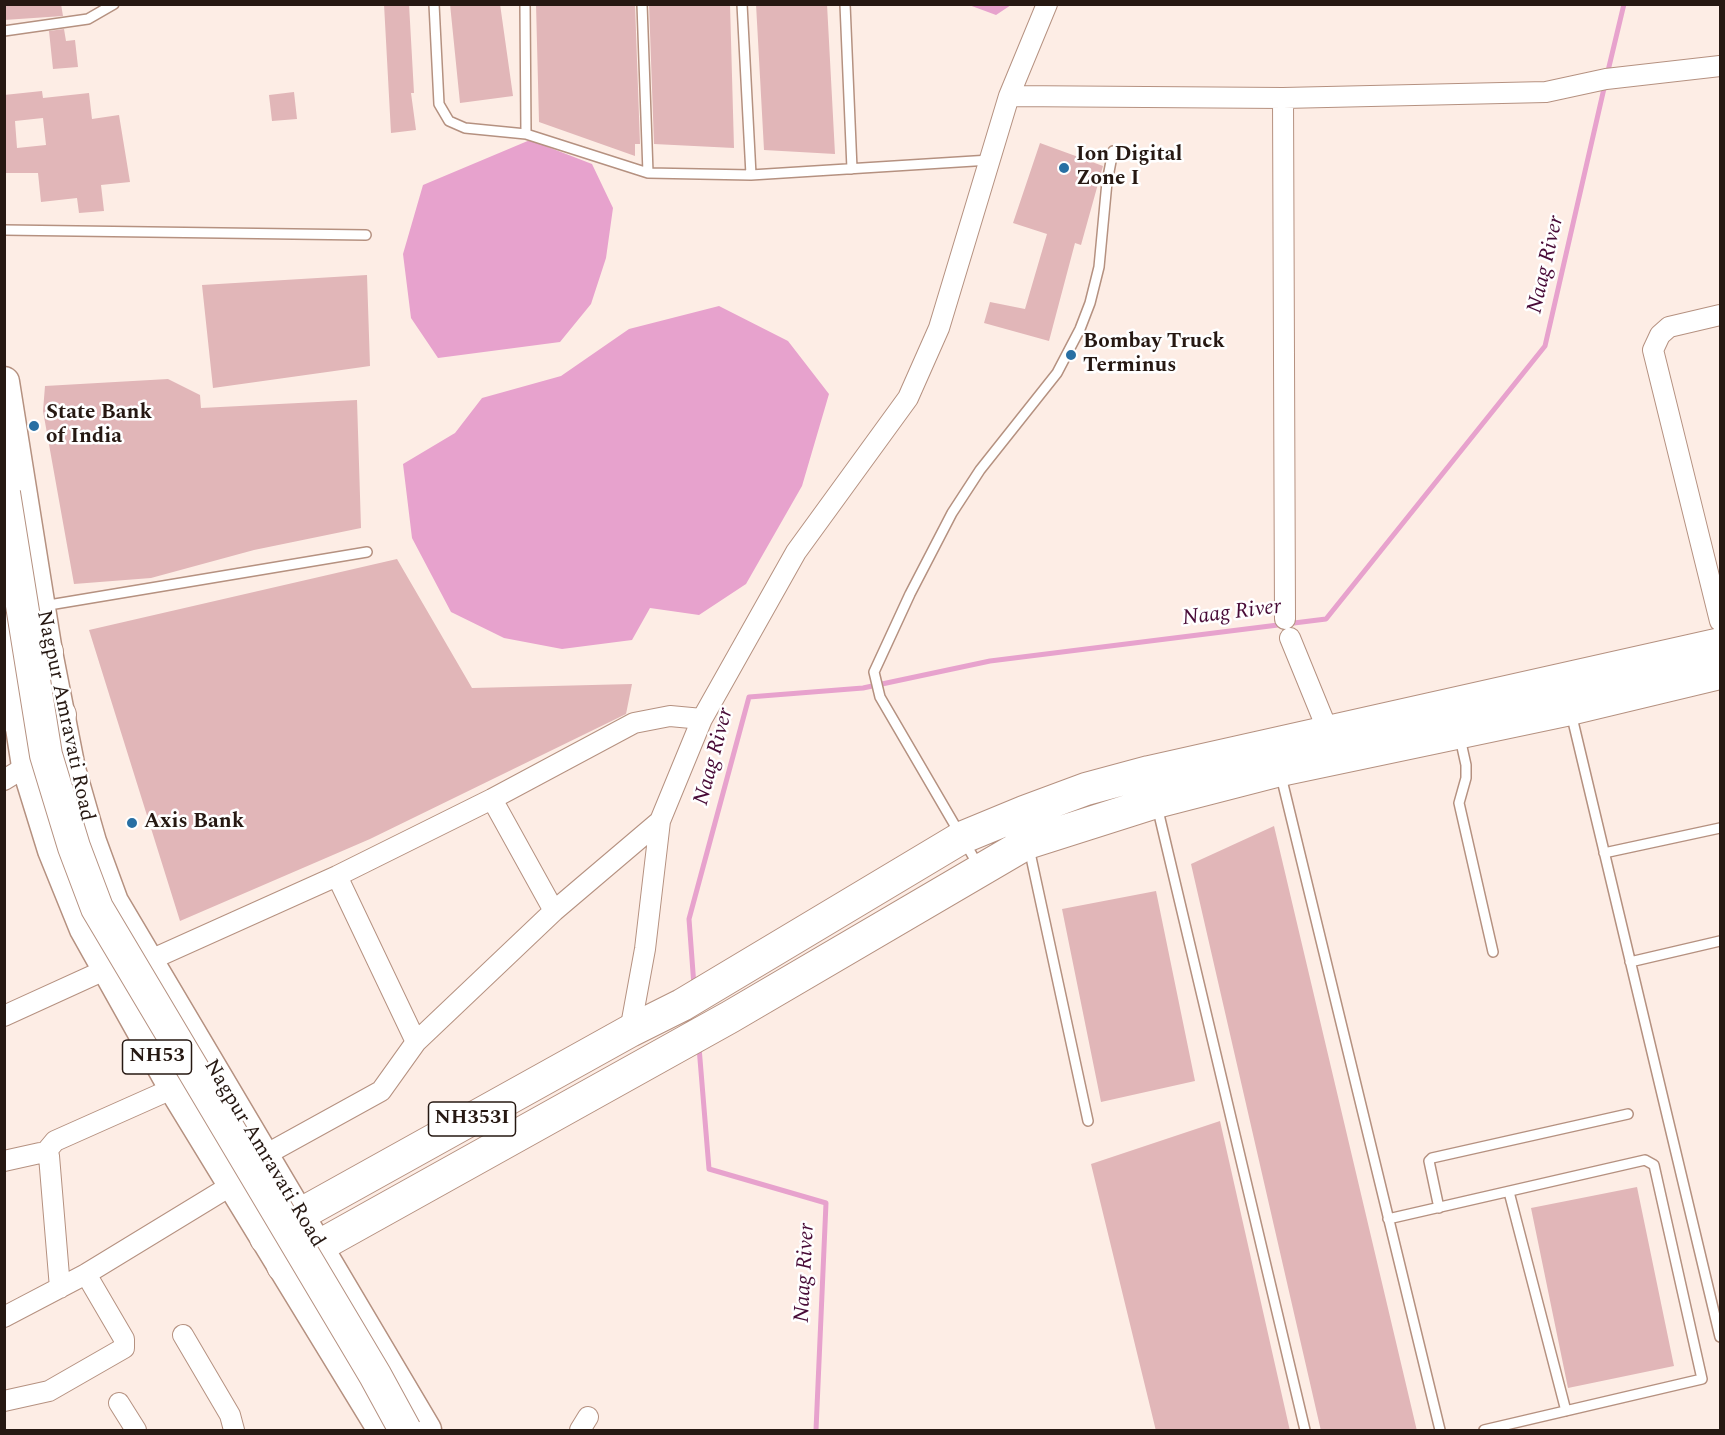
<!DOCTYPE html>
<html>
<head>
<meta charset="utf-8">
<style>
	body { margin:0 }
	#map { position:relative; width:1725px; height:1435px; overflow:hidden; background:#fdede5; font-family:Spectral,serif }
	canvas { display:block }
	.frame { position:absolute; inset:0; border:6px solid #261812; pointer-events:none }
</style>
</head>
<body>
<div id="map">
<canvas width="1725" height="1435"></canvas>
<div class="frame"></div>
</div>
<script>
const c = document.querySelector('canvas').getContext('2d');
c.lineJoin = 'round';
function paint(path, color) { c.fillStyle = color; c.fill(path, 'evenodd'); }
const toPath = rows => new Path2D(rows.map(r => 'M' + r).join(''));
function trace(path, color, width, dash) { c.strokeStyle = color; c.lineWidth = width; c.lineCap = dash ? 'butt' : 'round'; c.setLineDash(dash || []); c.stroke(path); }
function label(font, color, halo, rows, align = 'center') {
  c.font = font + ' Spectral,serif'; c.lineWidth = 5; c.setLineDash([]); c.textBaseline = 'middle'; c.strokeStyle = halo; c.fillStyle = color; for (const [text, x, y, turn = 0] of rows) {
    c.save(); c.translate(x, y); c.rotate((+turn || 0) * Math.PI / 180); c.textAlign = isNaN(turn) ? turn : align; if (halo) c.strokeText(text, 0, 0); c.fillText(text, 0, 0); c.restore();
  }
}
paint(toPath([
	[969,5,1011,5,996,15],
	[530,140,592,164,613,208,606,258,591,304,560,342,438,358,411,318,403,254,423,185],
	[719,306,788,341,829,394,802,486,746,584,699,615,650,608,632,640,562,649,504,638,451,612,412,538,403,464,455,433,482,398,561,376,629,329]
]), '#e7a2cd');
trace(toPath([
	[1607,75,1624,4],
	[694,986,689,919,749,697,863,688,990,661,1326,619,1545,346,1605,84],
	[699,1047,709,1169,826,1203,816,1430]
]), '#e7a2cd', 5);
paint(toPath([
	[4,4,61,4,63,16,4,20],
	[384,4,409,4,414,93,411,93,416,130,391,133],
	[450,4,500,4,513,96,460,103],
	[536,4,635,4,640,144,635,144,635,156,539,122],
	[649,4,730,4,734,148,654,144],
	[756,4,827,4,835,154,764,150],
	[64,29,66,41,75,40,78,67,53,69,49,31],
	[42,91,43,98,89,93,92,119,119,115,130,182,101,185,104,211,79,213,77,198,41,202,38,173,4,173,4,95],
	[43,118,46,145,17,148,15,121],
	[294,92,297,119,272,121,269,95],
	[1040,143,1103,166,1081,245,1075,243,1049,341,984,323,990,302,1025,309,1047,234,1013,223],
	[367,275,370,366,213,388,202,285],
	[168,379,200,395,201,408,357,400,361,528,254,550,151,578,74,584,43,411,45,386],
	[397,559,472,688,632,684,626,714,370,839,180,921,89,630],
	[1274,826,1417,1431,1321,1431,1191,864],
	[1156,891,1195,1081,1101,1102,1062,909],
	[1220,1121,1290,1431,1156,1431,1091,1164],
	[1637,1187,1674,1366,1568,1388,1531,1208]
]), '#e1b6b8');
const service = toPath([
	[434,4,439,104,449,121,465,128,526,134,648,173,751,175,990,160],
	[525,4,526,134],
	[642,4,648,173],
	[742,4,751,175],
	[845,4,852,169],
	[4,31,88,19,114,4],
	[4,230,366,235],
	[43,606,367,552],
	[1571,713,1720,1337],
	[1460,738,1466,765,1466,778,1459,803,1493,952],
	[1281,776,1440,1430],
	[1157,806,1305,1430],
	[1029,848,1088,1121],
	[1604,853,1720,828],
	[978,865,880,697,874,672,910,594,952,513,980,470,1057,373,1080,329,1090,303,1099,267,1107,182,1113,151],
	[1630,962,1720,941],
	[1509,1192,1566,1411],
	[1439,1208,1429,1161,1432,1158,1628,1114],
	[1388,1219,1645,1160,1654,1165,1702,1379,1484,1430]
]);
const minor = toPath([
	[1009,96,1283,98,1285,619],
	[1283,98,1546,92,1606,79,1720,66],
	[1720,315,1669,327,1660,335,1653,350,1720,621],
	[1290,638,1328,731],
	[4,780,27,766],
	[492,799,554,911],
	[337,876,416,1042],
	[148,961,337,876,492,799,634,723,670,716,702,719],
	[4,1016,107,969],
	[630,1031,645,949,660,821,702,719,796,552,908,398,939,328,1009,96,1047,4],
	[45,1153,55,1141,174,1088],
	[265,1155,381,1091,416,1042,554,911,660,821],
	[4,1161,40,1153,49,1156,60,1288],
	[4,1317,86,1274,232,1185],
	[183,1335,230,1415,234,1430],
	[4,1401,49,1391,124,1348,124,1339,86,1274],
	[119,1403,136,1430],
	[580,1430,588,1417]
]);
const primary = toPath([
	[4,382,47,652,70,769,91,842,113,902,426,1430],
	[4,620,27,766,53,850,85,929,174,1088,383,1430]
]);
const trunk = toPath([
	[4,650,47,652],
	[4,710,20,721,60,715],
	[266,1238,299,1215,630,1031,682,1005,961,838,1024,812,1086,789,1149,772,1720,644],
	[283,1266,730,1017,1027,843,1156,802,1280,770,1570,709,1720,673]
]);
trace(service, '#b59180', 12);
trace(minor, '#b59180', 22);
trace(primary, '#b59180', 33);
trace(trunk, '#b59180', 34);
trace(service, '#fff', 9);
trace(minor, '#fff', 20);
trace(primary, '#fff', 30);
trace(trunk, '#fff', 32);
const trunkBridge = toPath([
	[4,493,46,755,74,847,97,908,375,1375,405,1430]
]);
trace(trunkBridge, '#b59180', 34, []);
trace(trunkBridge, '#fff', 32);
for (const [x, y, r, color] of [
	[1064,168,6,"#286fa3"],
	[1071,355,6,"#286fa3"],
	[34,426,6,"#286fa3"],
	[132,823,6,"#286fa3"]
]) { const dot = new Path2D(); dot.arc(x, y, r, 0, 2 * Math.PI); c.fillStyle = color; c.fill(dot); trace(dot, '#fff', 2); }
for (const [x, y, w] of [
	[157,1057,69],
	[472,1119,87]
]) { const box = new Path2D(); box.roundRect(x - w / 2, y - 17, w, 34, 4.5); c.fillStyle = '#fff'; c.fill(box); trace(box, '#261812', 1.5); }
label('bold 20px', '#261812', null, [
	["NH53",157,1057],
	["NH353I",472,1119]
]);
label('bold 21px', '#261812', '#fff', [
	["Ion Digital",1076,156],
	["Zone I",1076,180],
	["Bombay Truck",1083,343],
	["Terminus",1083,367],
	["State Bank",46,414],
	["of India",46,438],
	["Axis Bank",144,823]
], 'left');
label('21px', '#261812', '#fff', [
	["Nagpur Amravati Road",64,716,78],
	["Nagpur Amravati Road",263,1154,59]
]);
label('italic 22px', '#480b37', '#fff', [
	["Naag River",1547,265,-77],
	["Naag River",1232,614,-7],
	["Naag River",715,757,-75],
	["Naag River",806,1273,-87]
]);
</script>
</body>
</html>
